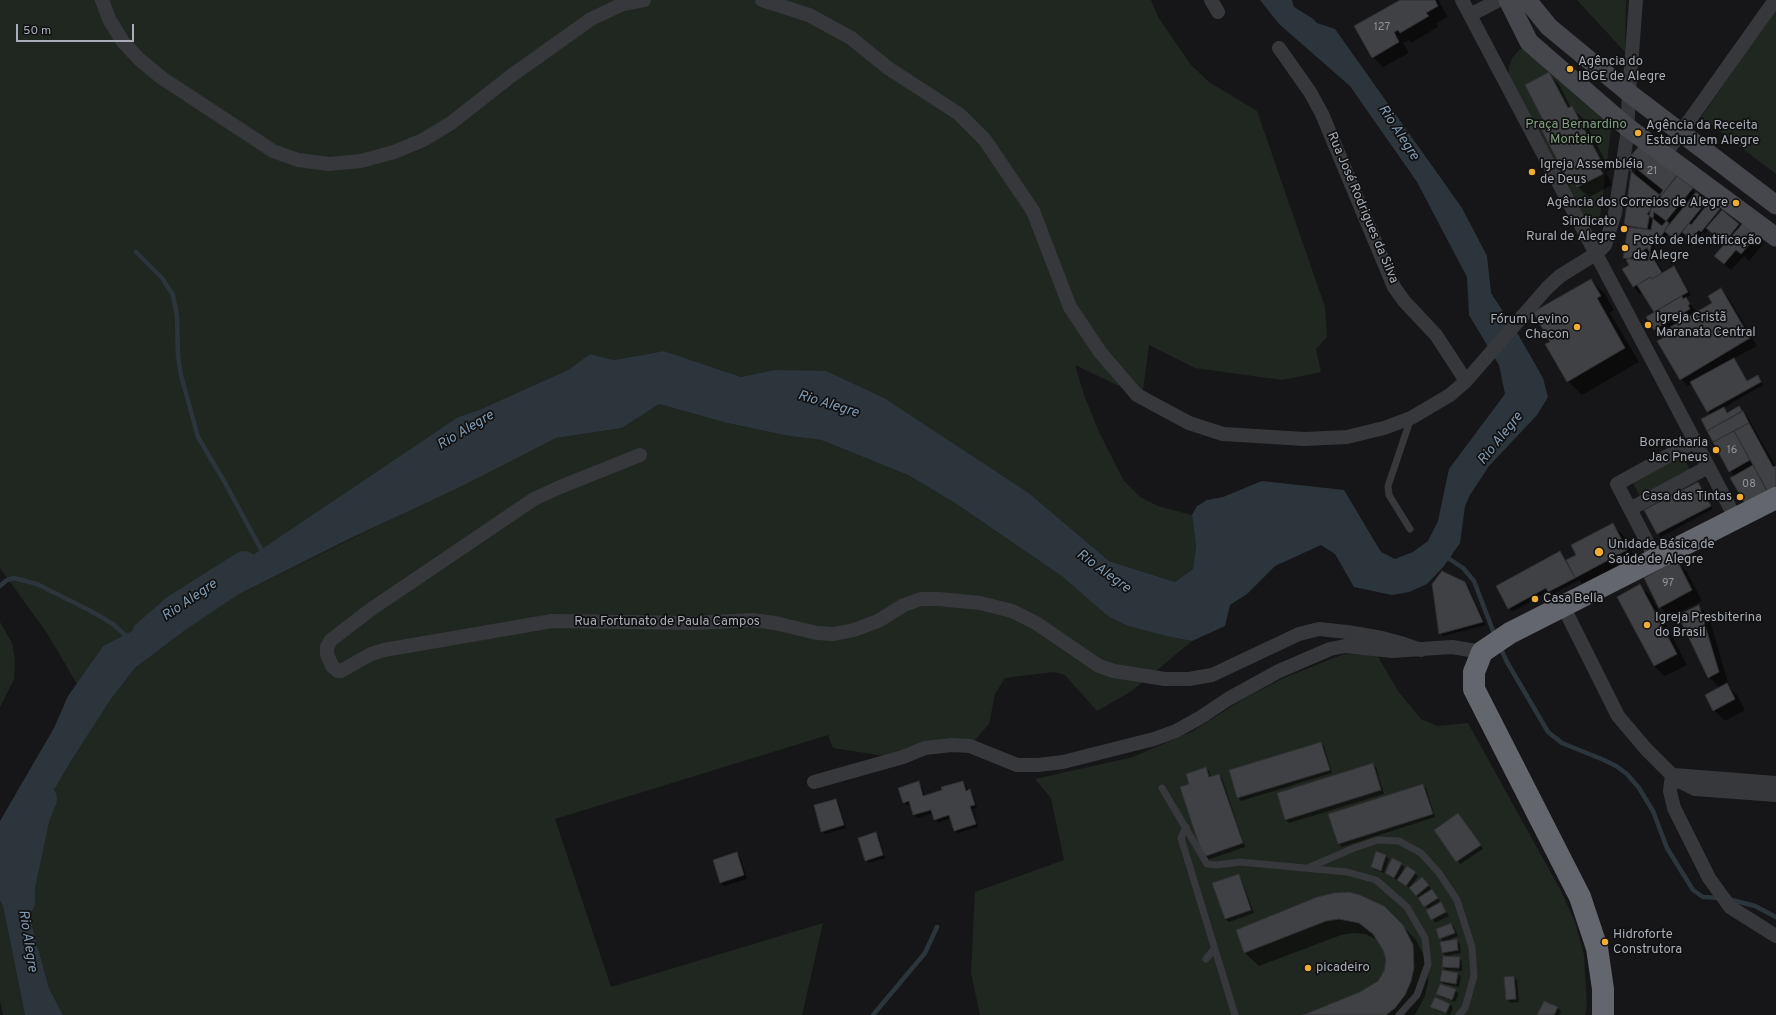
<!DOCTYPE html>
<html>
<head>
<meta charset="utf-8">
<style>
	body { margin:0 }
	#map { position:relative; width:1776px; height:1015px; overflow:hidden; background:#161618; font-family:Overpass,sans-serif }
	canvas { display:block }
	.scale { position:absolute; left:16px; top:24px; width:118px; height:18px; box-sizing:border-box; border:2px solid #a8adb7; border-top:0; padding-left:5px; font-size:12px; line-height:14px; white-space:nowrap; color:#a8adb7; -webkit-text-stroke:3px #111112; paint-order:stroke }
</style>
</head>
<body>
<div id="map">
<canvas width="1776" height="1015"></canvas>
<div class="scale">50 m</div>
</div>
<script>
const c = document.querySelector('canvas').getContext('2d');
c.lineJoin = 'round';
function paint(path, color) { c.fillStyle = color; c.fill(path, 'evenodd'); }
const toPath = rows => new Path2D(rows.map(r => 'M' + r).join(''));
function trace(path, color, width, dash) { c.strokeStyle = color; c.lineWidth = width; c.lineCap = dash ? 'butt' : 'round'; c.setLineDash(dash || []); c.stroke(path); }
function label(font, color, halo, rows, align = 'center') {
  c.font = font + ' Overpass,sans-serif'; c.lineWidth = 3.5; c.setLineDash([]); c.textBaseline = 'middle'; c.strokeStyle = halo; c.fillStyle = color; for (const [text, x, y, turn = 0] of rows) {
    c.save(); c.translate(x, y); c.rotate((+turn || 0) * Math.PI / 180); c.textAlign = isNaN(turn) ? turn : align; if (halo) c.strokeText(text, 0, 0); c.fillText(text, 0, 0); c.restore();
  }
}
paint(toPath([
	[0,0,1151,0,1158,17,1191,65,1209,82,1257,111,1325,307,1327,337,1316,349,1321,372,1282,380,1195,368,1149,345,1143,390,1117,385,1075,365,1084,395,1099,432,1124,481,1140,497,1158,506,1192,515,1196,546,1193,569,1175,582,1109,561,1030,494,774,370,741,377,664,351,614,360,590,354,568,370,479,410,458,417,220,577,198,597,103,646,77,684,47,633,0,568],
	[1577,0,1626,0,1625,52],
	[1776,10,1776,174,1701,117],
	[1520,49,1525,49,1612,121,1600,217,1592,224,1586,223,1509,75,1509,67,1512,58],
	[659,404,727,423,789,436,821,440,908,475,955,503,1063,577,1128,626,1170,637,1192,641,1132,691,1097,711,1065,675,1054,672,1005,678,995,694,989,724,974,741,904,759,833,748,828,735,555,819,611,987,823,923,802,1015,63,1015,49,988,32,926,25,858,37,819,71,761,111,699,135,668,184,631,239,594,556,438,622,428],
	[1682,455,1690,470,1640,496,1632,481],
	[0,622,12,643,15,660,14,679,0,707],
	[1344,654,1377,655,1398,691,1421,719,1437,726,1468,723,1561,891,1575,922,1584,955,1587,1006,1585,1015,980,1015,971,973,975,892,1064,860,1051,798,1035,779,1133,757,1191,732,1247,697,1284,678],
	[0,901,3,906,25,1015,3,1015,0,1001]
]), '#202720');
paint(toPath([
	[1260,0,1292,0,1294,7,1312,18,1317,23,1335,29,1462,208,1487,256,1491,293,1519,336,1543,378,1548,397,1537,415,1489,466,1470,495,1465,506,1460,543,1444,566,1427,584,1409,592,1392,595,1354,587,1335,554,1321,545,1275,566,1247,594,1230,605,1225,626,1192,641,1170,637,1128,626,1108,616,1063,577,955,503,908,475,821,440,789,436,727,423,659,404,622,428,556,438,462,486,349,539,239,594,184,631,135,668,111,699,71,761,37,819,25,858,32,926,49,988,63,1015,25,1015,3,906,0,901,0,821,54,728,68,696,103,646,197,597,220,577,458,417,479,410,568,370,590,354,614,360,664,351,741,377,774,370,826,371,884,398,1030,494,1109,561,1175,582,1193,569,1196,546,1192,515,1197,506,1207,500,1223,497,1262,481,1344,490,1381,552,1395,559,1413,552,1428,541,1438,521,1449,469,1505,394,1499,365,1469,315,1467,277,1417,182,1350,86,1279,24]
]), '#2c353b');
paint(toPath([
	[1402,0,1438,0,1448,17,1436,23,1438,27,1411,43,1409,40,1403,43,1409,53,1383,67,1373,57],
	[1549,74,1559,84,1571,108,1583,118,1610,170,1606,172,1612,185,1589,197,1567,177,1539,123,1544,120],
	[1640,147,1709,204,1722,211,1741,227,1744,224,1764,243,1749,261,1744,256,1731,270,1722,262,1726,244,1709,229,1705,234,1703,232,1695,242,1686,234,1679,242,1668,233,1660,246,1655,244,1653,255,1664,273,1677,271,1691,295,1685,298,1696,311,1694,312,1695,314,1714,303,1721,290,1728,297,1757,346,1733,359,1747,382,1757,377,1763,385,1723,408,1729,413,1739,407,1746,414,1776,467,1776,499,1735,476,1730,471,1702,420,1711,415,1692,383,1688,386,1681,379,1664,338,1654,330,1656,313,1643,292,1640,294,1634,287,1631,266,1624,258,1629,228,1625,225],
	[1656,197,1659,200,1654,206],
	[1591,280,1605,294,1614,310,1610,313,1639,362,1582,395,1568,381],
	[1698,483,1713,509,1661,537,1645,510],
	[1612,525,1623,535,1636,560,1586,588,1579,580,1552,595,1549,591,1512,612,1509,608,1560,552,1566,561,1578,555],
	[1677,562,1687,572,1702,601,1671,617,1660,607],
	[1465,583,1468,586,1486,625,1443,636,1440,633],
	[1640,586,1651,596,1687,665,1665,676,1654,666],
	[1699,606,1709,617,1728,683,1726,684,1737,695,1745,710,1725,721,1714,710,1706,695,1720,688,1709,677,1680,616],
	[1321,743,1324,746,1332,773,1241,801,1238,797],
	[1372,764,1376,767,1384,794,1289,823,1286,820],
	[1205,768,1209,771,1211,778,1219,775,1222,778,1245,847,1207,860,1204,857,1191,785],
	[918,782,922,786,925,796,943,791,963,782,966,785,968,791,970,790,973,794,977,808,973,809,978,827,958,833,955,830,951,818,938,823,933,813,917,818,914,815,911,804,907,805,903,802],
	[1423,785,1426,788,1435,817,1342,847,1339,844],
	[836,800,839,804,846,828,825,834,822,831],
	[1461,817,1483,849,1460,864,1435,830],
	[875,833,879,837,885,858,869,863,866,860],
	[737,853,740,856,747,879,724,886,721,883],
	[1377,853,1386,856,1389,859,1384,873,1375,870,1372,867],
	[1401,864,1404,867,1401,874,1415,873,1418,876,1411,886,1425,881,1440,901,1431,907,1432,908,1441,904,1449,916,1435,923,1429,910,1410,888,1398,879,1398,881,1389,876,1386,873],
	[1238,875,1241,878,1254,913,1229,922,1225,919,1213,884],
	[1317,898,1398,921,1416,940,1426,960,1428,982,1425,996,1415,1015,1307,1015,1371,988,1379,982,1385,972,1387,960,1384,950,1378,940,1365,934,1353,933,1341,935,1259,966,1244,952],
	[1451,924,1454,927,1458,936,1444,942,1440,938],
	[1456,940,1460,944,1461,953,1446,956,1442,952],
	[1459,958,1462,961,1462,971,1446,970,1443,967],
	[1443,971,1458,974,1461,977,1459,987,1444,984,1441,981],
	[1514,977,1517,980,1519,1002,1511,1003,1507,1000],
	[1455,990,1459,994,1455,1002,1441,997,1437,994],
	[1544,1002,1558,1008,1561,1011,1559,1015,1538,1015],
	[1450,1004,1453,1008,1450,1015,1435,1010,1432,1006]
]), '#0007');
trace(toPath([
	[136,252,162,278,173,295,177,316,178,356,181,375,198,437,224,481,263,553],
	[1445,556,1463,568,1474,581,1495,636],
	[0,586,7,580,14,578,37,584,89,610,113,624,128,638],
	[1500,647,1507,662,1548,732,1562,743,1604,760,1616,766,1627,774,1639,788,1653,811,1667,848,1693,890,1703,897,1720,898],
	[1728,899,1755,906,1776,917],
	[873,1015,925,953,937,927]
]), '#2c353b', 4.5);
trace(toPath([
	[146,634,176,608,244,565],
	[21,902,21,886,36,816,43,799]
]), '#2c353b', 28);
const building = toPath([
	[1400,0,1435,0,1438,6,1426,13,1429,16,1400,33,1398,30,1394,32,1399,42,1372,58,1354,26,1400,0],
	[1549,72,1568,108,1572,106,1600,159,1596,161,1603,174,1577,187,1571,175,1566,177,1538,123,1543,120,1525,85,1549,72],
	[1640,145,1677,175,1661,196,1628,169,1629,158,1640,145],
	[1632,165,1663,190,1657,199,1653,196,1647,229,1624,225,1632,165],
	[1677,176,1693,188,1662,226,1647,214,1677,176],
	[1696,192,1707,201,1675,240,1664,231,1696,192],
	[1710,201,1720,209,1701,232,1699,230,1691,239,1682,232,1689,223,1691,225,1710,201],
	[1722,210,1739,224,1724,243,1706,228,1722,210],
	[1654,212,1669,223,1657,244,1652,242,1648,261,1623,258,1628,227,1651,230,1654,212],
	[1744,222,1758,235,1741,254,1736,250,1724,264,1714,256,1744,222],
	[1647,248,1662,273,1652,279,1651,277,1633,287,1622,269,1629,265,1626,260,1647,248],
	[1674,266,1688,292,1654,312,1637,285,1650,277,1652,279,1674,266],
	[1591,279,1601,296,1597,298,1625,348,1567,382,1545,344,1550,342,1533,312,1591,279],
	[1721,288,1750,338,1680,380,1657,341,1663,338,1660,333,1712,303,1708,296,1721,288],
	[1682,296,1683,299,1686,297,1690,304,1688,305,1690,309,1654,330,1646,317,1682,296],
	[1734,358,1747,381,1758,375,1761,382,1707,412,1690,382,1734,358],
	[1739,406,1742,411,1707,431,1701,419,1724,407,1727,413,1739,406],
	[1743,411,1749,423,1713,442,1707,431,1743,411],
	[1749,423,1773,467,1776,466,1776,488,1768,492,1734,431,1749,423],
	[1734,431,1750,460,1729,472,1713,442,1734,431],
	[1753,465,1768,493,1746,505,1730,478,1753,465],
	[1698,482,1711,506,1657,534,1644,510,1698,482],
	[1613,523,1627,550,1575,578,1566,560,1576,555,1571,545,1613,523],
	[1560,551,1575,578,1548,592,1546,588,1508,609,1496,586,1560,551],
	[1677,560,1692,590,1659,608,1644,578,1677,560],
	[1442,571,1465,582,1483,622,1439,634,1432,584,1442,571],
	[1640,584,1677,654,1654,666,1617,597,1640,584],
	[1699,605,1719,672,1708,678,1678,615,1699,605],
	[1727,683,1735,699,1713,711,1705,695,1727,683],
	[1321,742,1330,770,1237,798,1229,770,1321,742],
	[1373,763,1381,790,1285,820,1277,793,1373,763],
	[1206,767,1209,777,1219,774,1243,843,1203,857,1180,787,1189,784,1186,774,1206,767],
	[919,781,923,796,942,790,941,787,963,781,966,791,970,789,975,805,970,806,976,824,954,831,949,815,934,820,931,810,913,815,909,801,903,803,898,788,919,781],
	[1423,784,1433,814,1338,844,1328,814,1423,784],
	[836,799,844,825,821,832,814,805,836,799],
	[1458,813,1481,845,1456,862,1434,830,1458,813],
	[876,832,883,855,865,861,858,838,876,832],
	[1376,851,1386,855,1381,871,1371,867,1376,851],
	[737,852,744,875,720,883,713,860,737,852],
	[1392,858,1402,863,1394,878,1385,873,1392,858],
	[1407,866,1416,872,1406,886,1397,880,1407,866],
	[1239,874,1251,910,1225,919,1212,883,1239,874],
	[1422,877,1429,885,1416,896,1409,888,1422,877],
	[1432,889,1438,898,1424,907,1418,898,1432,889],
	[1349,892,1360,895,1384,906,1403,925,1413,945,1414,968,1411,981,1405,995,1395,1008,1386,1015,1303,1015,1360,992,1378,981,1384,971,1386,960,1383,950,1373,934,1359,923,1339,919,1326,921,1244,953,1236,930,1317,897,1334,893,1349,892],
	[1441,902,1446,912,1431,920,1426,910,1441,902],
	[1451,923,1455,933,1439,939,1436,929,1451,923],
	[1457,939,1458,950,1442,953,1440,942,1457,939],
	[1443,956,1460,957,1459,968,1442,967,1443,956],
	[1442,970,1458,973,1456,984,1440,981,1442,970],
	[1514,976,1516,999,1506,1000,1504,977,1514,976],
	[1440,984,1456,989,1452,1000,1436,994,1440,984],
	[1435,997,1450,1004,1446,1013,1430,1007,1435,997],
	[1544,1001,1558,1007,1554,1015,1537,1015,1544,1001]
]);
paint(building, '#404144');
trace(building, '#303033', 1);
trace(toPath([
	[1410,529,1389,495,1388,486,1411,418],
	[1162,788,1207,864,1216,865,1240,862,1347,872,1376,880,1407,907,1425,938,1428,964,1417,995,1399,1015],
	[1186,827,1181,838,1235,1015],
	[1310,867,1354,848,1378,840,1399,841,1421,853,1439,873,1457,900,1472,947,1474,976,1465,1008,1459,1015],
	[1206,959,1214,949]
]), '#37383c', 7);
trace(toPath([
	[102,0,109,19,123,42,140,60,162,78,273,151,298,160,329,164,361,161,394,152,423,140,451,123,511,76,591,19,623,4,644,0],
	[762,0,809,15,851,38,888,68,959,114,985,140,1033,211,1070,307,1100,352,1137,395,1189,423,1223,434,1304,439,1347,437,1384,428,1411,418,1450,395,1466,381,1547,288,1560,276,1597,253,1605,245,1615,213,1627,136,1629,93,1636,0],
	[1211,0,1218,12],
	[1462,0,1736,519],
	[1470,15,1499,0],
	[1279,48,1310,92,1322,114,1394,287,1404,301,1436,335,1466,381],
	[1664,156,1775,0],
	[640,455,560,487,534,499,370,610,331,640,327,647,327,654,332,666,338,671,341,671,371,654,384,650,552,621,695,623,752,620,775,623,817,633,834,634,854,630,878,621,904,605,921,599,939,599,980,603,1012,611,1036,623,1099,666,1114,671,1165,679,1189,679,1212,675,1299,634,1319,629,1347,632,1382,638,1404,644,1421,650],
	[1630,509,1708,467],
	[1656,559,1617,484,1695,441],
	[1563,606,1618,716,1646,749,1672,775,1681,782,1695,789,1776,795],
	[1672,775,1670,791,1674,808,1709,878,1730,907,1776,936],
	[1674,775,1776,783],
	[814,782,903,757,925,748,952,745,970,746,1017,765,1038,765,1063,762,1154,739,1176,731,1201,717,1228,699,1279,671,1330,649,1345,646,1392,651,1452,647,1482,652]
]), '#37383c', 14);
trace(toPath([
	[1508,0,1529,42,1627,127,1776,237],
	[1527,0,1549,27,1629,93,1776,205]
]), '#45474c', 19);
trace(toPath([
	[1603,1015,1603,989,1597,948,1580,897,1474,689,1474,672,1482,652,1510,633,1776,498]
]), '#63666d', 22);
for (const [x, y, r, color] of [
	[1570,69,4,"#f1ad34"],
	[1638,133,4,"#f1ad34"],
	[1532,172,4,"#f1ad34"],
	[1736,203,4,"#f1ad34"],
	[1624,229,4,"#f1ad34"],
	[1625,248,4,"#f1ad34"],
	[1648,325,4,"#f1ad34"],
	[1577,327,4,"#f1ad34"],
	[1716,450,4,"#f1ad34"],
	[1740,497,4,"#f1ad34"],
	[1599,552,5,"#f1ad34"],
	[1535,599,4,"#f1ad34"],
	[1647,625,4,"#f1ad34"],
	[1605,942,4,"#f1ad34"],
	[1308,968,4,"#f1ad34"]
]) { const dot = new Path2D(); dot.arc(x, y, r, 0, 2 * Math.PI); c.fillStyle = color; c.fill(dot); trace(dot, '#111112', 1.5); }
label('11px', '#8e929a', null, [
	["127",1382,28],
	["21",1652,172],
	["16",1732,451],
	["08",1749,485],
	["97",1668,584]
]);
label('13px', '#a8adb7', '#111112', [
	["Agência do",1578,62],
	["IBGE de Alegre",1578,77],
	["Agência da Receita",1646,126],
	["Estadual em Alegre",1646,141],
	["Igreja Assembléia",1540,165],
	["de Deus",1540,180],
	["Agência dos Correios de Alegre",1728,203,"right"],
	["Sindicato",1616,222,"right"],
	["Rural de Alegre",1616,237,"right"],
	["Posto de Identificação",1633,241],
	["de Alegre",1633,256],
	["Igreja Cristã",1656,318],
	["Maranata Central",1656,333],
	["Fórum Levino",1569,320,"right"],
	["Chacon",1569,335,"right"],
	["Borracharia",1708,443,"right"],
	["Jac Pneus",1708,458,"right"],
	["Casa das Tintas",1732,497,"right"],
	["Unidade Básica de",1608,545],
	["Saúde de Alegre",1608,560],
	["Casa Bella",1543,599],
	["Igreja Presbiterina",1655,618],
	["do Brasil",1655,633],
	["Hidroforte",1613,935],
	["Construtora",1613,950],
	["picadeiro",1316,968]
], 'left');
label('13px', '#7fa280', '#111112', [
	["Praça Bernardino",1576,125],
	["Monteiro",1576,140]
]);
label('13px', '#a8adb7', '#111112', [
	["Rua José Rodrigues da Silva",1362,208,67],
	["Rua Fortunato de Paula Campos",667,622]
]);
label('italic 14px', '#7f9bb2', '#111112', [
	["Rio Alegre",1398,133,57],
	["Rio Alegre",828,405,17],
	["Rio Alegre",466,431,-31],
	["Rio Alegre",1501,439,-51],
	["Rio Alegre",1103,572,36],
	["Rio Alegre",190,601,-34],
	["Rio Alegre",27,941,81]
]);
</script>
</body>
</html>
